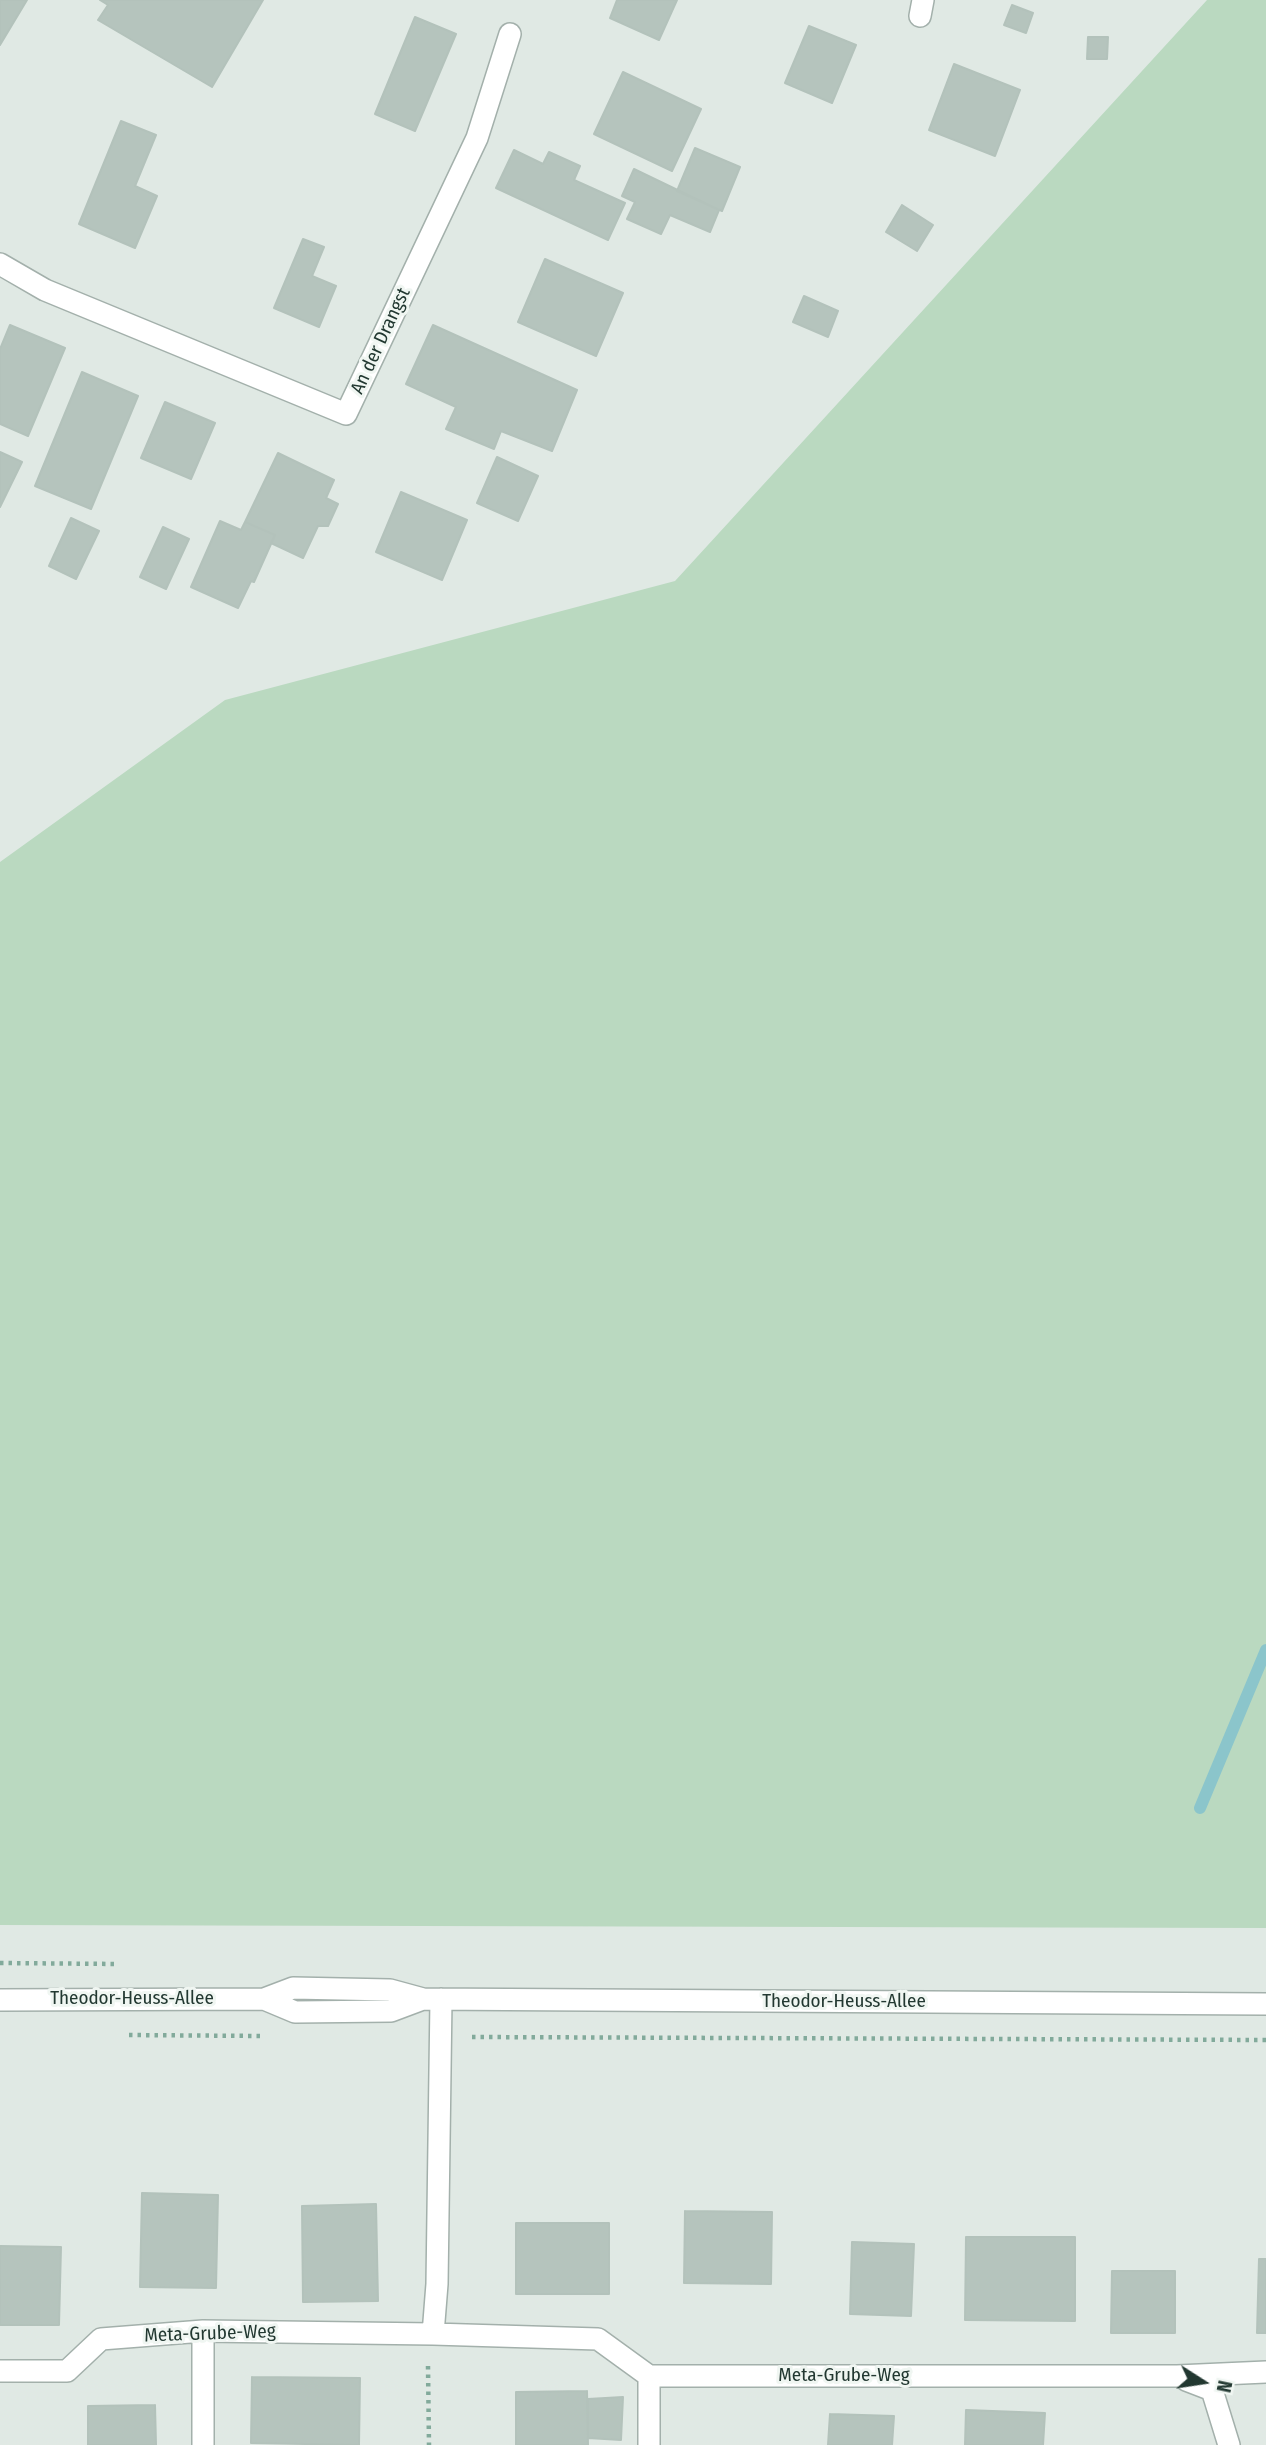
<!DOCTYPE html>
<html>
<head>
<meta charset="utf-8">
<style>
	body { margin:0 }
	#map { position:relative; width:1266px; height:2445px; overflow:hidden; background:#e0e9e4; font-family:"Fira Sans Condensed",sans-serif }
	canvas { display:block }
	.north { position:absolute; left:1168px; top:2347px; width:70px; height:70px; -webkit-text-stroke:5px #f0f6f2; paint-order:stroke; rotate:102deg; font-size:19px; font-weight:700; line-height:28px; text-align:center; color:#223831 }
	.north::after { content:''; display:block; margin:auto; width:24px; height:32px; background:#223831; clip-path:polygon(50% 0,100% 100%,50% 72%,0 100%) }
</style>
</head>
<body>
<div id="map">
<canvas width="1266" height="2445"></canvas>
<div class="north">N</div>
</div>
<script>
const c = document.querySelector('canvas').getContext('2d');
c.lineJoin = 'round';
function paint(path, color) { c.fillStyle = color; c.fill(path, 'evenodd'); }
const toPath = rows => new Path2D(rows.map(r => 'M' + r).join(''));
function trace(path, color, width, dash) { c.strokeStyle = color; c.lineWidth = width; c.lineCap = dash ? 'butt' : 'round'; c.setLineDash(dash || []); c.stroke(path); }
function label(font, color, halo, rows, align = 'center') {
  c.font = font + ' "Fira Sans Condensed",sans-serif'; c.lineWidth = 6; c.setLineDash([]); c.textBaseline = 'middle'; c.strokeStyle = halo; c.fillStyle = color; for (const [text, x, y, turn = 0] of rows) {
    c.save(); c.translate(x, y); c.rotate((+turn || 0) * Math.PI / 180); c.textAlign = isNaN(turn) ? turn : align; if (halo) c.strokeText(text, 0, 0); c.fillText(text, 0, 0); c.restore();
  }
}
paint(toPath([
	[1207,0,1266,0,1266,1928,0,1925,0,862,225,700,675,581]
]), '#bad9c0');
trace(toPath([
	[1200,1808,1266,1650]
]), '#8bc5cb', 12);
const building = toPath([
	[0,0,27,0,0,45,0,0],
	[100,0,263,0,212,87,98,20,108,5,100,0],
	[617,0,677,0,659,40,610,18,617,0],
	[1012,5,1033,13,1026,33,1004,25,1012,5],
	[415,17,456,34,415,131,375,114,415,17],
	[809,26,856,45,832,103,785,83,809,26],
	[1088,37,1108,37,1107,59,1087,59,1088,37],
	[954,64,1020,90,995,156,929,130,954,64],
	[623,72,701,109,672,171,594,134,623,72],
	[121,121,156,135,135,186,157,196,135,248,79,224,121,121],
	[695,148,740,167,722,211,677,191,695,148],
	[514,150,543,164,549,152,580,166,574,180,625,203,608,240,496,188,514,150],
	[634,169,719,210,710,232,670,215,661,234,627,219,635,202,622,196,634,169],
	[902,205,933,225,917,251,886,232,902,205],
	[303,239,324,247,312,276,336,286,319,327,274,308,303,239],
	[545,259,623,293,596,356,518,322,545,259],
	[804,296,838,311,828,337,793,322,804,296],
	[10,325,65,348,28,436,0,424,0,349,10,325],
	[433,325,577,390,552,451,501,431,494,449,446,429,456,407,406,384,433,325],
	[82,372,138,396,91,509,35,486,82,372],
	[165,402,215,423,191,479,141,458,165,402],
	[0,452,22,462,0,507,0,452],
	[278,453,334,480,326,498,338,504,328,526,318,526,303,558,271,543,275,535,245,522,278,453],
	[497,457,538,476,518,521,477,503,497,457],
	[401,492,467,520,442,580,376,552,401,492],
	[71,518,99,531,76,579,49,566,71,518],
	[220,521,241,530,245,522,275,535,254,582,251,581,238,608,191,587,220,521],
	[163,527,189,539,166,589,140,577,163,527],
	[142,2193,218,2195,216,2288,140,2287,142,2193],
	[376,2204,378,2301,303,2302,302,2206,376,2204],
	[685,2211,772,2212,771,2284,684,2283,685,2211],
	[516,2223,609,2223,609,2294,516,2294,516,2223],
	[966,2237,1075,2237,1075,2321,965,2320,966,2237],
	[852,2242,914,2244,911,2316,850,2314,852,2242],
	[0,2246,61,2247,59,2325,0,2325,0,2246],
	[1259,2259,1266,2259,1266,2333,1257,2333,1259,2259],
	[1112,2271,1175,2271,1175,2333,1111,2333,1112,2271],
	[252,2377,360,2378,359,2445,251,2443,252,2377],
	[587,2391,588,2445,516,2445,516,2392,587,2391],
	[623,2397,621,2440,588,2438,588,2399,623,2397],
	[155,2405,156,2445,88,2445,88,2406,155,2405],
	[966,2410,1045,2413,1043,2445,965,2445,966,2410],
	[830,2414,894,2416,892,2445,828,2445,830,2414]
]);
paint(building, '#b5c4bd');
trace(building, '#b3c2bb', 2);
const minor = toPath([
	[920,16,923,0],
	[0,264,45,290,346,414,477,138,510,34],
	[264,1999,295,2012,391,2011,423,1999],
	[0,2000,264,1999,293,1988,390,1990,423,1999,1266,2004],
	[433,2334,598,2339,649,2376,1177,2376,1266,2372],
	[0,2371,67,2371,101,2339,203,2331,433,2334,437,2284,441,1999],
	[649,2376,649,2445],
	[1186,2380,1212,2390,1229,2445],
	[203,2445,203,2331]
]);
trace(minor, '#a3b0ab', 24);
trace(toPath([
	[0,1963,117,1964],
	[129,2035,264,2036],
	[472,2037,1266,2040],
	[428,2366,429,2445]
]), '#82aa9b', 4.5, [3.5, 5]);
trace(minor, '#fff', 21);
label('19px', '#223831', '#f0f6f2', [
	["An der Drangst",381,341,-65],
	["Theodor-Heuss-Allee",132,1999],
	["Theodor-Heuss-Allee",844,2002],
	["Meta-Grube-Weg",210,2334,-2],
	["Meta-Grube-Weg",844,2376]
]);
</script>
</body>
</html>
